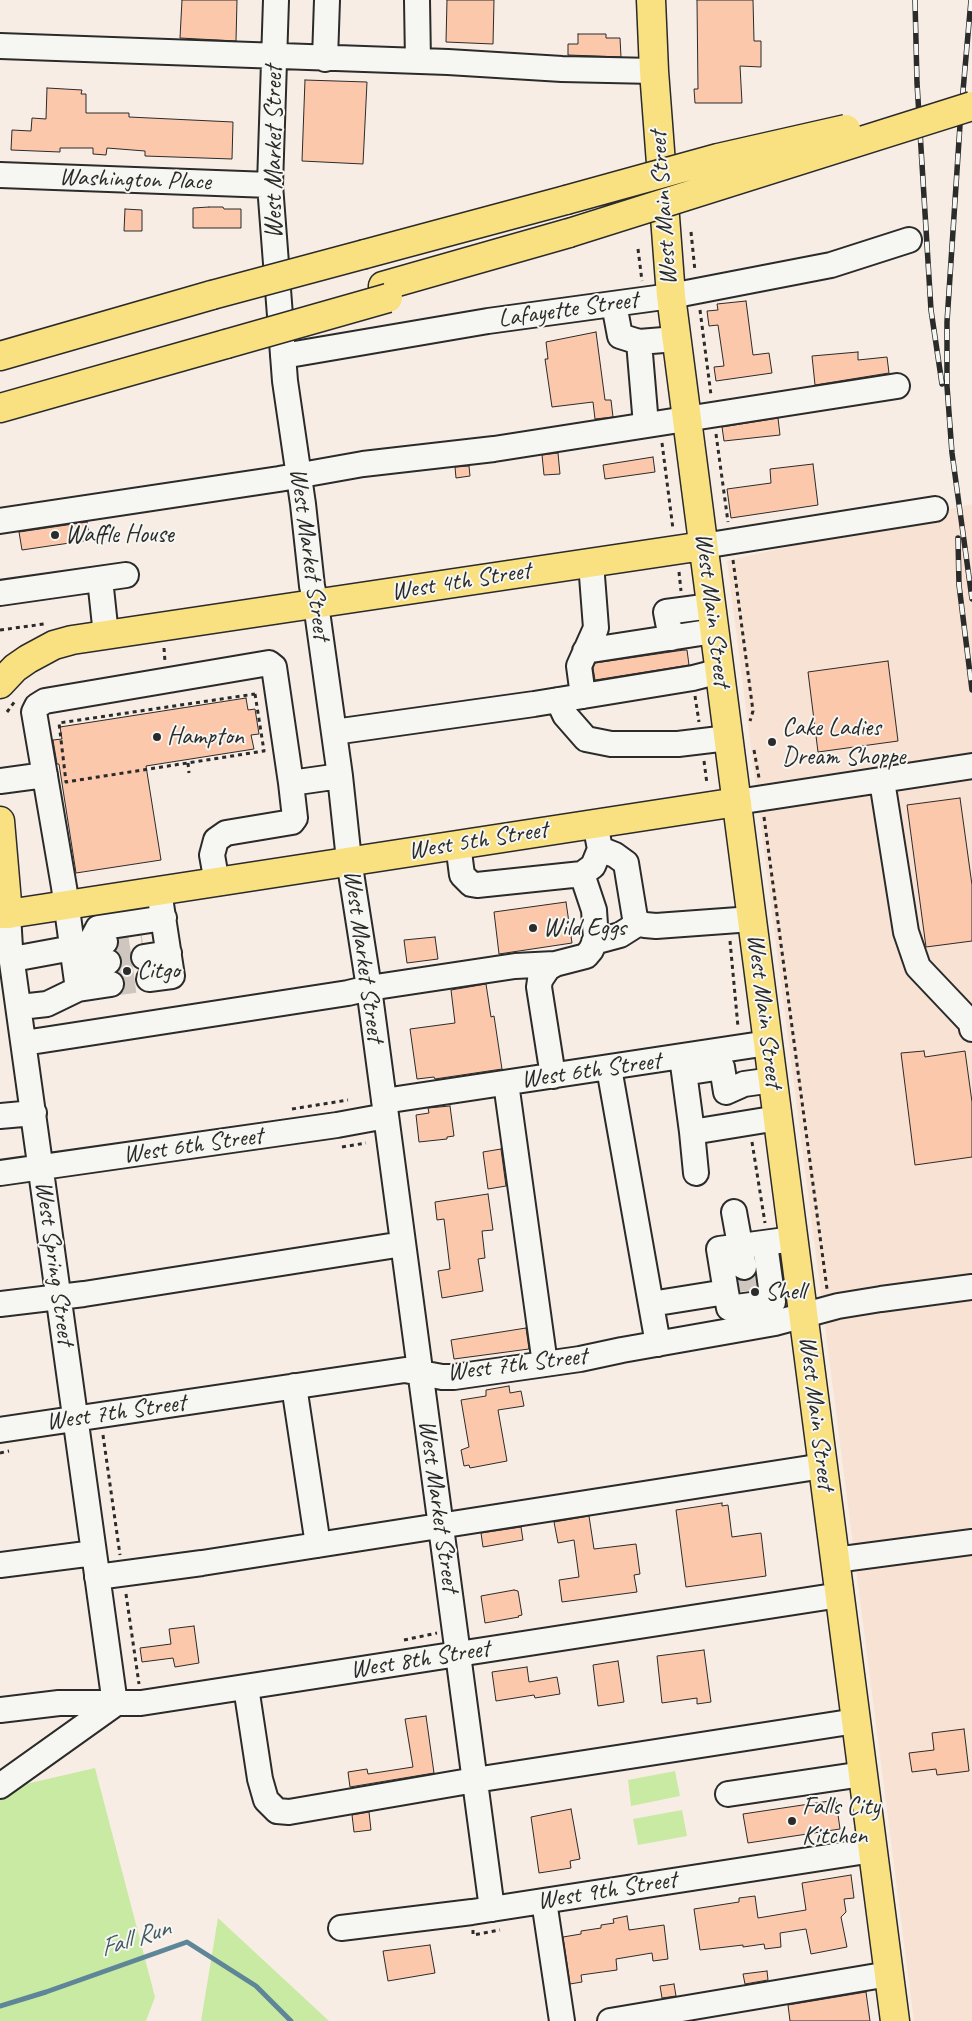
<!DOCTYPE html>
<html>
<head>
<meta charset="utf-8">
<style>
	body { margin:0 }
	canvas { display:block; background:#f7ede4 }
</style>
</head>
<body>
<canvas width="972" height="2021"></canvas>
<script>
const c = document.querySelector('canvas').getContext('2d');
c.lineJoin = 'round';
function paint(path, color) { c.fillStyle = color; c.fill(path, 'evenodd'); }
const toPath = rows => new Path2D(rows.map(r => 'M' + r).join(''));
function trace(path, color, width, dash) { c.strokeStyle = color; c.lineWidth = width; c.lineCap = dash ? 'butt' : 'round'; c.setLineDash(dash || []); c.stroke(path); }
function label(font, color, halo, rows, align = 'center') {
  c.font = font + ' Caveat,sans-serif'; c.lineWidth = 4; c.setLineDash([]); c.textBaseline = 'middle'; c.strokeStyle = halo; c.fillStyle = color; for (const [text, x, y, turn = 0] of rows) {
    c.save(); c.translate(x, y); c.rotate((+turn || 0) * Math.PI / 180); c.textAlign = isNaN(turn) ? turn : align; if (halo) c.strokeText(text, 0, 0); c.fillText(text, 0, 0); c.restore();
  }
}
paint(toPath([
	[972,504,972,2021,914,2021,727,561]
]), '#f8e2d3');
paint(toPath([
	[95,1768,155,1997,146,2021,0,2021,0,1790],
	[675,1771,680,1796,631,1806,628,1780],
	[682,1810,687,1836,638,1845,633,1819],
	[218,1918,329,2021,201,2021]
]), '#c9eaa3');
trace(toPath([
	[0,2006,46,1992,187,1942,256,1986,291,2021]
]), '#5e8698', 5);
const building = toPath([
	[182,0,237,0,236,41,180,38,182,0],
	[447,0,494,0,493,44,446,42,447,0],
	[697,0,753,0,754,41,761,41,761,67,740,66,742,103,695,103,694,89,698,89,697,0],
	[578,34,606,34,606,38,620,38,621,57,568,55,568,44,578,44,578,34],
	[305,80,367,82,363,164,302,161,305,80],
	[47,88,82,90,81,94,86,94,86,113,129,113,129,117,233,122,232,159,145,156,145,151,107,148,106,155,93,154,93,148,60,148,60,152,11,150,12,130,31,131,32,118,46,119,47,88],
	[209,207,223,207,224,209,241,209,241,228,193,228,193,208,209,207],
	[125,209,142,210,142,231,124,231,125,209],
	[746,301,753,355,769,353,772,373,716,381,714,367,724,366,718,325,709,326,707,311,718,310,717,304,746,301],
	[596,332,605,400,611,400,613,417,595,419,593,402,552,407,545,359,548,359,546,342,596,332],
	[858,352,858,360,887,357,889,373,815,385,812,356,858,352],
	[778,418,780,435,724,441,722,427,778,418],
	[558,453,560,474,544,475,542,455,558,453],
	[653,457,655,472,605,479,603,465,653,457],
	[813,464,818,505,731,518,727,489,771,483,770,469,813,464],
	[469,466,470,476,456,478,455,467,469,466],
	[87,522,90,540,22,550,19,532,87,522],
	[684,650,687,650,689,665,595,680,593,668,595,663,684,650],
	[888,661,898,741,818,752,808,672,888,661],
	[246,698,248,710,255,709,259,734,251,735,254,749,146,766,161,860,76,873,59,764,57,764,53,740,62,739,60,727,246,698],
	[960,798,972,885,972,941,926,947,907,805,960,798],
	[566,902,572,943,499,954,494,912,566,902],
	[435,937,438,959,407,963,404,940,435,937],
	[486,984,491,1017,494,1016,502,1069,435,1079,434,1077,417,1079,410,1029,455,1023,451,990,486,984],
	[924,1051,925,1057,965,1051,972,1102,972,1157,915,1165,901,1053,924,1051],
	[450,1106,454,1136,447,1137,447,1139,419,1142,416,1115,429,1113,428,1108,450,1106],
	[501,1149,506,1186,488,1189,483,1152,501,1149],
	[488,1194,493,1230,482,1231,485,1258,478,1259,483,1291,442,1298,438,1271,450,1269,444,1219,437,1220,435,1202,488,1194],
	[526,1328,529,1349,454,1359,451,1340,526,1328],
	[509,1386,510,1393,521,1391,524,1406,498,1410,507,1461,470,1468,469,1465,464,1466,461,1450,469,1447,461,1400,486,1396,486,1390,509,1386],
	[722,1503,722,1506,728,1505,732,1537,761,1533,766,1576,686,1587,676,1510,722,1503],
	[589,1516,594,1549,636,1544,640,1574,634,1575,637,1592,562,1602,559,1580,579,1577,574,1540,558,1543,554,1522,589,1516],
	[521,1527,523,1540,483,1547,481,1533,521,1527],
	[514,1590,518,1591,522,1615,518,1616,519,1617,485,1623,481,1596,514,1590],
	[194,1626,199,1663,175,1667,173,1658,142,1662,140,1648,171,1644,169,1629,194,1626],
	[704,1650,711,1702,697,1704,697,1698,662,1703,657,1656,704,1650],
	[618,1661,624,1702,598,1706,593,1665,618,1661],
	[527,1667,529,1682,557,1677,560,1694,535,1698,534,1695,496,1701,492,1672,527,1667],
	[426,1716,434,1773,350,1787,348,1772,367,1769,368,1774,413,1767,405,1719,426,1716],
	[964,1729,969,1771,937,1775,936,1769,912,1772,909,1753,934,1750,932,1733,964,1729],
	[836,1800,840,1829,748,1843,743,1814,836,1800],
	[571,1809,580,1859,570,1861,571,1868,539,1873,531,1817,571,1809],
	[369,1812,371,1830,354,1832,352,1815,369,1812],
	[851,1875,854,1898,844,1899,846,1912,841,1917,847,1947,811,1954,806,1929,780,1933,781,1947,765,1949,764,1944,743,1947,743,1945,700,1950,694,1909,739,1902,739,1898,755,1896,758,1918,806,1910,802,1883,851,1875],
	[627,1916,629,1930,664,1925,668,1959,653,1961,652,1953,616,1959,617,1970,581,1975,582,1982,570,1984,563,1937,581,1934,581,1931,601,1928,601,1925,614,1923,613,1919,627,1916],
	[430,1945,435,1973,388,1981,383,1951,430,1945],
	[767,1971,768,1980,745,1984,743,1974,767,1971],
	[674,1984,676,1996,662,1998,660,1986,674,1984],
	[866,1992,870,2021,790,2021,788,2005,866,1992]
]);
paint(building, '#fbc8ac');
trace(building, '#2b2b2b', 1);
trace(toPath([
	[105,942,142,937],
	[108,962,144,957],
	[111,984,149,979],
	[744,1267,749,1300]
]), '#cec6bf', 24, [24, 12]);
const minor = toPath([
	[276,0,270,185,285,381,303,504,312,586,316,604,340,776,349,860,369,988,492,1909],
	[417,0,418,61],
	[0,46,448,62,562,69,654,71],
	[325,59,327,0],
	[0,175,270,185],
	[614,304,620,336,639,342,676,339],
	[639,342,646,425],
	[283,356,488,321,671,296,831,265,909,240],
	[0,521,279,479,363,464,494,449,897,386],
	[703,546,935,509],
	[100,579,106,635],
	[0,593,126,575],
	[671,638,666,612,711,606],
	[585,651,714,631],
	[583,696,579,666,596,628,591,563],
	[558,700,565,715,586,739,611,744,678,744,728,738],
	[334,732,534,704,693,678,720,671],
	[0,781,45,775],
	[882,781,906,932,918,967,971,1023,972,1029],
	[737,802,972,766],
	[458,844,462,875,471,884,477,885,582,874,593,866,600,849,595,823],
	[600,849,615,855,626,863,635,918,639,923,645,925,656,926,752,919],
	[217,883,212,855,216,840,226,833,292,822,295,818,291,783,340,776],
	[594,942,620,935,639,923],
	[89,945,98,928,164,918],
	[144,957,169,953],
	[13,959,105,942],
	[76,968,108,962],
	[149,979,172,976,159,891],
	[78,989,111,984],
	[20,1007,47,1004,78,989,64,887,34,712,37,706,45,701,269,663,274,667,291,783],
	[24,1043,348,993,369,988,515,966,555,964],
	[682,1057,692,1132,778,1118],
	[609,1068,658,1344],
	[690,1072,722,1067,726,1092,744,1084,773,1080],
	[553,1076,539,987,540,980,548,968,555,964,586,956,591,950,596,939,594,910,582,874],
	[506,1083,545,1364],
	[384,1101,768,1043],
	[0,1116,34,1113],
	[692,1132,696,1173],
	[0,1173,337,1125,386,1116],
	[734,1212,744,1267],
	[726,1292,729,1308,773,1302,765,1244],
	[0,1304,84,1294,403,1244],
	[651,1304,726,1292,719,1249,793,1239],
	[294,1386,318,1545],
	[0,1430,405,1370,442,1377,454,1377,580,1359,622,1350,775,1323,838,1306,881,1299,972,1287],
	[835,1560,972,1542],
	[0,1565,94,1553],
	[97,1577,202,1563,823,1466],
	[246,1687,260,1779,266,1800,277,1811,289,1812,475,1780,856,1721],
	[0,1710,59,1703,141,1703,840,1595],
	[0,1786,115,1704,10,948,8,914],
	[728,1794,863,1774],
	[544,1901,562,2021],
	[341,1928,472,1912,873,1850],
	[610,2021,889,1974]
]);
const major = toPath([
	[651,0,654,71,671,296,895,2021],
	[0,684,15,668,28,659,54,645,72,640,703,546],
	[0,821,8,914,737,802]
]);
const highway = toPath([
	[365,254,566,200],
	[383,286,569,233],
	[0,356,212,295],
	[0,408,226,344],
	[0,914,8,914]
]);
trace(minor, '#2b2b2b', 28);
trace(major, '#2b2b2b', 31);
trace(highway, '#2b2b2b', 31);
trace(toPath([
	[691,232,695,271],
	[638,249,642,281],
	[700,310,711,395],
	[716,434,728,522],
	[662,443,673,529],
	[733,560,753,711,750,721],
	[679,572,681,591],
	[0,630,44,624],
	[164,648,165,662],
	[255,694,264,751,66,782,59,723,255,694],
	[695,696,699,722],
	[7,712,15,701],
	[754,750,759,778],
	[704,761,707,784],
	[188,763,189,773],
	[764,817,827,1289],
	[730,941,738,1027],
	[292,1109,348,1100],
	[752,1142,765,1223],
	[342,1147,366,1143],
	[103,1435,120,1555],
	[0,1453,9,1451],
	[126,1594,139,1684],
	[404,1640,437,1633],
	[473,1930,473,1935,500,1930]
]), '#2b2b2b', 3, [4, 4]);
trace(minor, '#f6f6f2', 24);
trace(major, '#f9e181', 28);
trace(highway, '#f9e181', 28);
const rail = toPath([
	[915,0,917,83,931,310,942,384],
	[971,0,960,125,947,322,947,386,952,453,972,599],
	[958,538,959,585,972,690]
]);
trace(rail, '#2b2b2b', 5.5);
trace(rail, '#f6f6f2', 4, [11]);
const highwayBridge = toPath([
	[566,200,718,158,846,129],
	[569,233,972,106],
	[212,295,365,254],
	[226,344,388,298]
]);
trace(highwayBridge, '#2b2b2b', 31, []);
trace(highwayBridge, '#f9e181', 28);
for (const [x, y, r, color] of [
	[55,535,5,"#2b2b2b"],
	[157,737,5,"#2b2b2b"],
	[772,742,5,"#2b2b2b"],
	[533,928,5,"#2b2b2b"],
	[127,971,5,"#2b2b2b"],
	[755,1292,5,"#2b2b2b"],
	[792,1821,5,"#2b2b2b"]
]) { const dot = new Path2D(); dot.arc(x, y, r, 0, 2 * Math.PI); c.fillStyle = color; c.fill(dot); trace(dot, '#f6f6f2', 2); }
label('25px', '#2b2b2b', '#f6f6f2', [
	["West Market Street",274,152,-90],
	["Washington Place",135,180,2],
	["West Main Street",664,208,-94],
	["Lafayette Street",568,310,-8],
	["West Market Street",309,554,82],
	["West 4th Street",461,582,-9],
	["West Main Street",712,610,83],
	["West 5th Street",478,841,-9],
	["West Market Street",363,956,82],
	["West Main Street",764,1011,83],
	["West 6th Street",591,1071,-8],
	["West 6th Street",193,1146,-8],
	["West Spring Street",54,1263,82],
	["West 7th Street",517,1365,-7],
	["West 7th Street",116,1413,-8],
	["West Main Street",816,1413,83],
	["West Market Street",438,1506,82],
	["West 8th Street",420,1660,-9],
	["West 9th Street",607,1891,-9]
]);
label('25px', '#2b2b2b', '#f6f6f2', [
	["Waffle House",65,535],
	["Cake Ladies",782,728],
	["Dream Shoppe",782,757],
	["Hampton",167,737],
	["Wild Eggs",543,928],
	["Citgo",137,971],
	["Shell",765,1292],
	["Falls City",802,1807],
	["Kitchen",802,1836]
], 'left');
label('italic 26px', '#445962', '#f6f6f2', [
	["Fall Run",135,1939,-18]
]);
</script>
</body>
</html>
